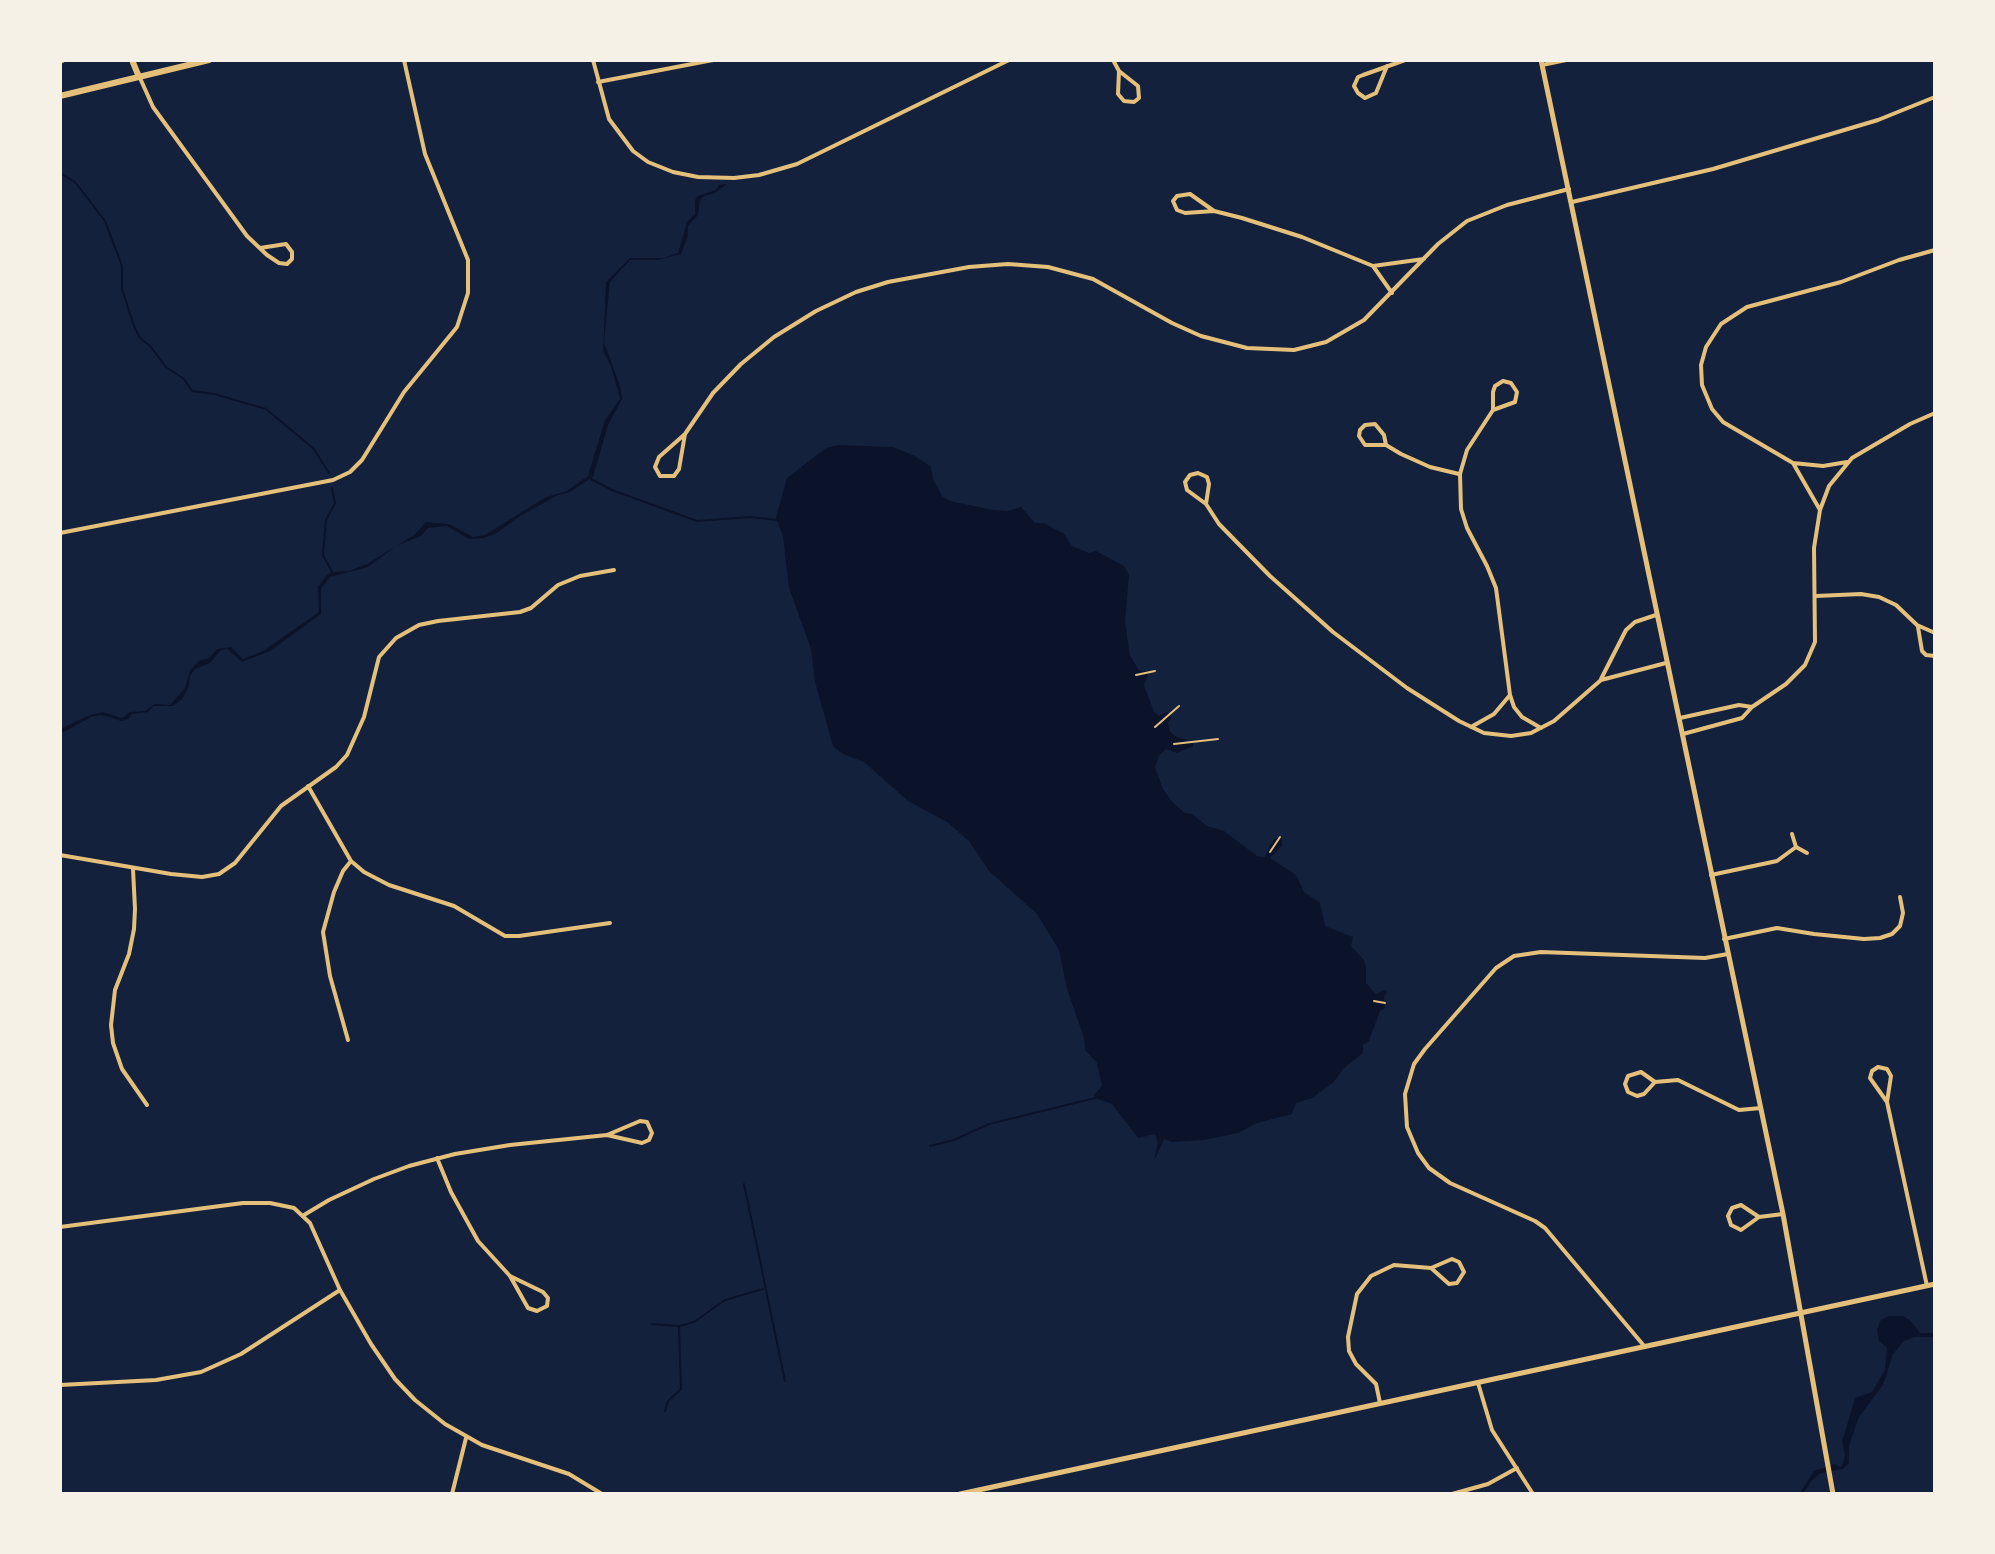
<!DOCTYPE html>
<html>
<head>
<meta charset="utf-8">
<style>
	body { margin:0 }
	#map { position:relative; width:1995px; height:1554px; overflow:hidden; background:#14213d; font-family:Georgia,serif }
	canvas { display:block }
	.frame { position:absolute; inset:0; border:62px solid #f6f1e7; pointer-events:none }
</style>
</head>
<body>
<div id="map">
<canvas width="1995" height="1554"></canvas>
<div class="frame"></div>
</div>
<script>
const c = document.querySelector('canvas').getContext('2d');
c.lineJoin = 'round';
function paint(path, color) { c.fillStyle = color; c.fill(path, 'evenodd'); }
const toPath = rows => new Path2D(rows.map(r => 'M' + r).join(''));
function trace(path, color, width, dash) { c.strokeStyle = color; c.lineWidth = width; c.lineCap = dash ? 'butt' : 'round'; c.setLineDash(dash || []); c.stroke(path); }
paint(toPath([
	[727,184,715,193,704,196,700,200,698,215,688,226,688,236,681,254,658,260,630,260,610,282,604,342,620,386,622,399,608,425,593,477,570,492,558,495,520,516,497,533,484,538,469,539,447,526,428,528,421,536,396,546,368,567,330,577,321,589,321,614,270,651,242,662,227,649,221,650,210,663,195,669,190,676,189,686,182,699,173,706,154,706,148,712,132,714,128,719,121,721,102,715,91,717,60,734,60,729,90,715,103,712,122,718,130,712,145,711,155,704,170,705,185,688,190,670,199,661,209,658,217,649,231,647,243,659,263,651,319,612,318,587,327,575,332,572,349,571,367,564,414,535,426,522,449,524,473,537,485,535,546,497,567,491,588,476,605,420,620,399,611,366,603,351,606,282,630,258,664,258,678,253,687,222,695,214,695,200,698,196,716,190,719,185],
	[838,445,893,447,915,456,931,467,933,479,942,496,950,501,993,510,1007,511,1021,507,1035,523,1044,523,1064,534,1072,546,1089,553,1096,551,1124,566,1129,575,1125,622,1130,656,1139,670,1149,672,1144,685,1154,712,1159,716,1167,712,1172,717,1168,723,1170,731,1175,736,1193,743,1193,746,1177,753,1166,749,1159,756,1155,767,1163,789,1173,803,1185,813,1192,814,1207,826,1224,831,1257,856,1265,857,1271,843,1276,838,1282,839,1282,846,1270,858,1296,875,1304,892,1320,903,1325,926,1353,937,1351,946,1364,960,1366,967,1366,983,1376,994,1384,990,1387,992,1384,997,1385,1008,1380,1011,1369,1041,1363,1045,1363,1053,1343,1069,1334,1082,1312,1098,1296,1103,1292,1114,1257,1123,1238,1133,1204,1140,1172,1142,1164,1139,1154,1161,1158,1143,1155,1134,1138,1138,1112,1104,1095,1098,1094,1095,1102,1086,1097,1063,1085,1050,1084,1038,1067,989,1059,950,1037,914,989,871,969,841,947,822,908,801,864,762,843,754,833,746,815,682,811,649,789,588,783,537,776,517,787,478,826,448],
	[1888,1316,1903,1316,1911,1321,1920,1333,1935,1333,1935,1337,1914,1337,1904,1341,1893,1354,1883,1385,1859,1417,1849,1446,1849,1463,1843,1469,1821,1473,1812,1480,1803,1494,1799,1494,1814,1471,1834,1464,1841,1467,1843,1463,1845,1455,1842,1442,1855,1398,1872,1392,1885,1370,1887,1348,1879,1341,1877,1330,1880,1321]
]), '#0b132b');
trace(toPath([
	[60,164,60,169],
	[60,173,75,182,105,221,122,266,122,289,134,326,140,338,150,346,166,367,184,379,192,391,214,394,266,409,314,449,329,473],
	[591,479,612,490,697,521,750,517,778,520],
	[332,572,323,555,326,520,335,503,332,488],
	[930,1146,954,1140,989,1124,1095,1098],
	[744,1184,785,1381],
	[652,1324,679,1326,694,1322,725,1300,763,1289],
	[665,1411,668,1401,681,1389,679,1327]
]), '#0b132b', 2);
trace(toPath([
	[1136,675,1155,671],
	[1155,727,1179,706],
	[1174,744,1218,739],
	[1270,852,1280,837],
	[1374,1001,1385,1003]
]), '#e5c07b', 2);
trace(toPath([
	[593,60,609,119,633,151,648,162,673,172,698,177,734,178,759,175,797,164,1009,60],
	[1113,60,1119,71,1118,94,1124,101,1134,102,1139,98,1138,86,1119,71],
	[1542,65,1566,60],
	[1387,66,1376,93,1365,98,1358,93,1354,86,1358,77,1363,75,1394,64,1405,60],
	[140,78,153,107,247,236,267,255,279,263,287,264,292,259,292,252,286,244,260,248],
	[598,82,713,60],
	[1572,202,1713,169,1878,120,1935,97],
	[1214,211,1190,194,1177,196,1173,201,1177,210,1185,213,1214,211,1242,218,1302,237,1373,266,1424,259],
	[1373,266,1392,293],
	[1493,410,1493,392,1495,386,1503,381,1511,383,1517,392,1515,402,1493,410,1467,450,1460,474,1461,509,1467,528,1487,566,1496,588,1510,695,1514,707,1522,717,1541,728],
	[685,434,679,469,674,476,660,476,655,467,659,457,685,434,713,393,741,364,774,337,816,311,856,292,888,282,969,267,1008,264,1048,267,1093,279,1172,323,1201,336,1247,348,1294,350,1326,342,1364,320,1438,244,1467,221,1507,205,1569,189],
	[1386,445,1365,445,1359,436,1360,430,1365,425,1375,424,1384,435,1386,445,1401,454,1430,467,1459,474],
	[1847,462,1823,466,1793,463,1723,422,1712,409,1702,385,1701,365,1706,347,1721,324,1747,307,1841,282,1899,260,1935,250],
	[1793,463,1820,510],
	[1206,504,1187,490,1185,482,1190,475,1198,473,1207,477,1209,484,1206,504,1219,524,1270,576,1333,632,1407,688,1459,721,1484,733,1511,736,1531,733,1554,721,1601,680,1666,663],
	[60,533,333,480,350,472,362,460,404,392,457,327,468,293,468,260,425,154,404,60],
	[1816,596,1861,594,1879,597,1896,605,1917,625,1935,633],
	[1918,627,1922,651,1926,655,1935,656],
	[1601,679,1626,630,1635,622,1656,615],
	[1680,718,1739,705,1752,707],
	[1471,727,1494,714,1510,695],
	[1683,734,1742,718,1752,707,1786,684,1805,665,1815,642,1814,548,1820,510,1829,486,1852,458,1910,424,1935,413],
	[308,786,351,861,364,872,389,885,454,906,505,936,519,936,610,923],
	[1792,834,1796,847,1807,853],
	[60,855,171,874,202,877,219,874,235,863,281,806,336,767,347,755,364,717,379,657,396,638,419,625,438,621,520,612,531,608,558,585,580,576,614,570],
	[133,869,135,909,134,929,129,954,115,990,111,1025,113,1043,122,1069,147,1105],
	[1711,875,1777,861,1796,847],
	[1724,939,1777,928,1814,934,1864,939,1880,938,1892,934,1900,926,1903,913,1900,897],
	[348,1040,330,976,323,932,334,892,343,871,351,861],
	[1655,1082,1644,1094,1637,1096,1628,1092,1625,1084,1628,1076,1641,1072,1655,1082,1678,1080,1739,1110,1761,1108],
	[1887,1102,1870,1078,1872,1071,1878,1067,1887,1069,1891,1076,1887,1102,1927,1286],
	[437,1158,451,1192,478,1241,510,1276,528,1308,537,1311,547,1306,548,1298,543,1292,510,1276],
	[304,1215,329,1200,374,1179,409,1166,455,1154,510,1145,607,1135,642,1143,649,1140,652,1133,647,1122,640,1121,607,1135],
	[1759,1217,1741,1230,1731,1225,1728,1216,1732,1208,1741,1205,1759,1217,1783,1214],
	[60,1227,243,1203,270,1203,294,1208,310,1223,340,1290,371,1344,395,1379,415,1400,445,1424,482,1445,569,1474,602,1494],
	[1645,1347,1545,1228,1535,1221,1450,1183,1429,1168,1418,1153,1407,1127,1405,1094,1414,1064,1425,1049,1496,968,1514,956,1541,952,1705,958,1728,954],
	[1478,1383,1492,1430,1533,1494],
	[60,1385,156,1380,201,1372,241,1354,340,1290],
	[1380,1403,1376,1384,1356,1364,1349,1351,1348,1337,1357,1294,1371,1276,1394,1265,1431,1268,1449,1284,1457,1283,1464,1272,1459,1262,1452,1259,1431,1268],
	[452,1494,466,1438],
	[1452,1494,1488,1484,1517,1468]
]), '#e5c07b', 4);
trace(toPath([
	[1541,60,1783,1214,1833,1494],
	[960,1494,1935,1284]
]), '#e5c07b', 5);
trace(toPath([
	[132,60,139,77],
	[60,61,62,60],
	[60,96,209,60]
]), '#e5c07b', 6);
</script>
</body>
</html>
